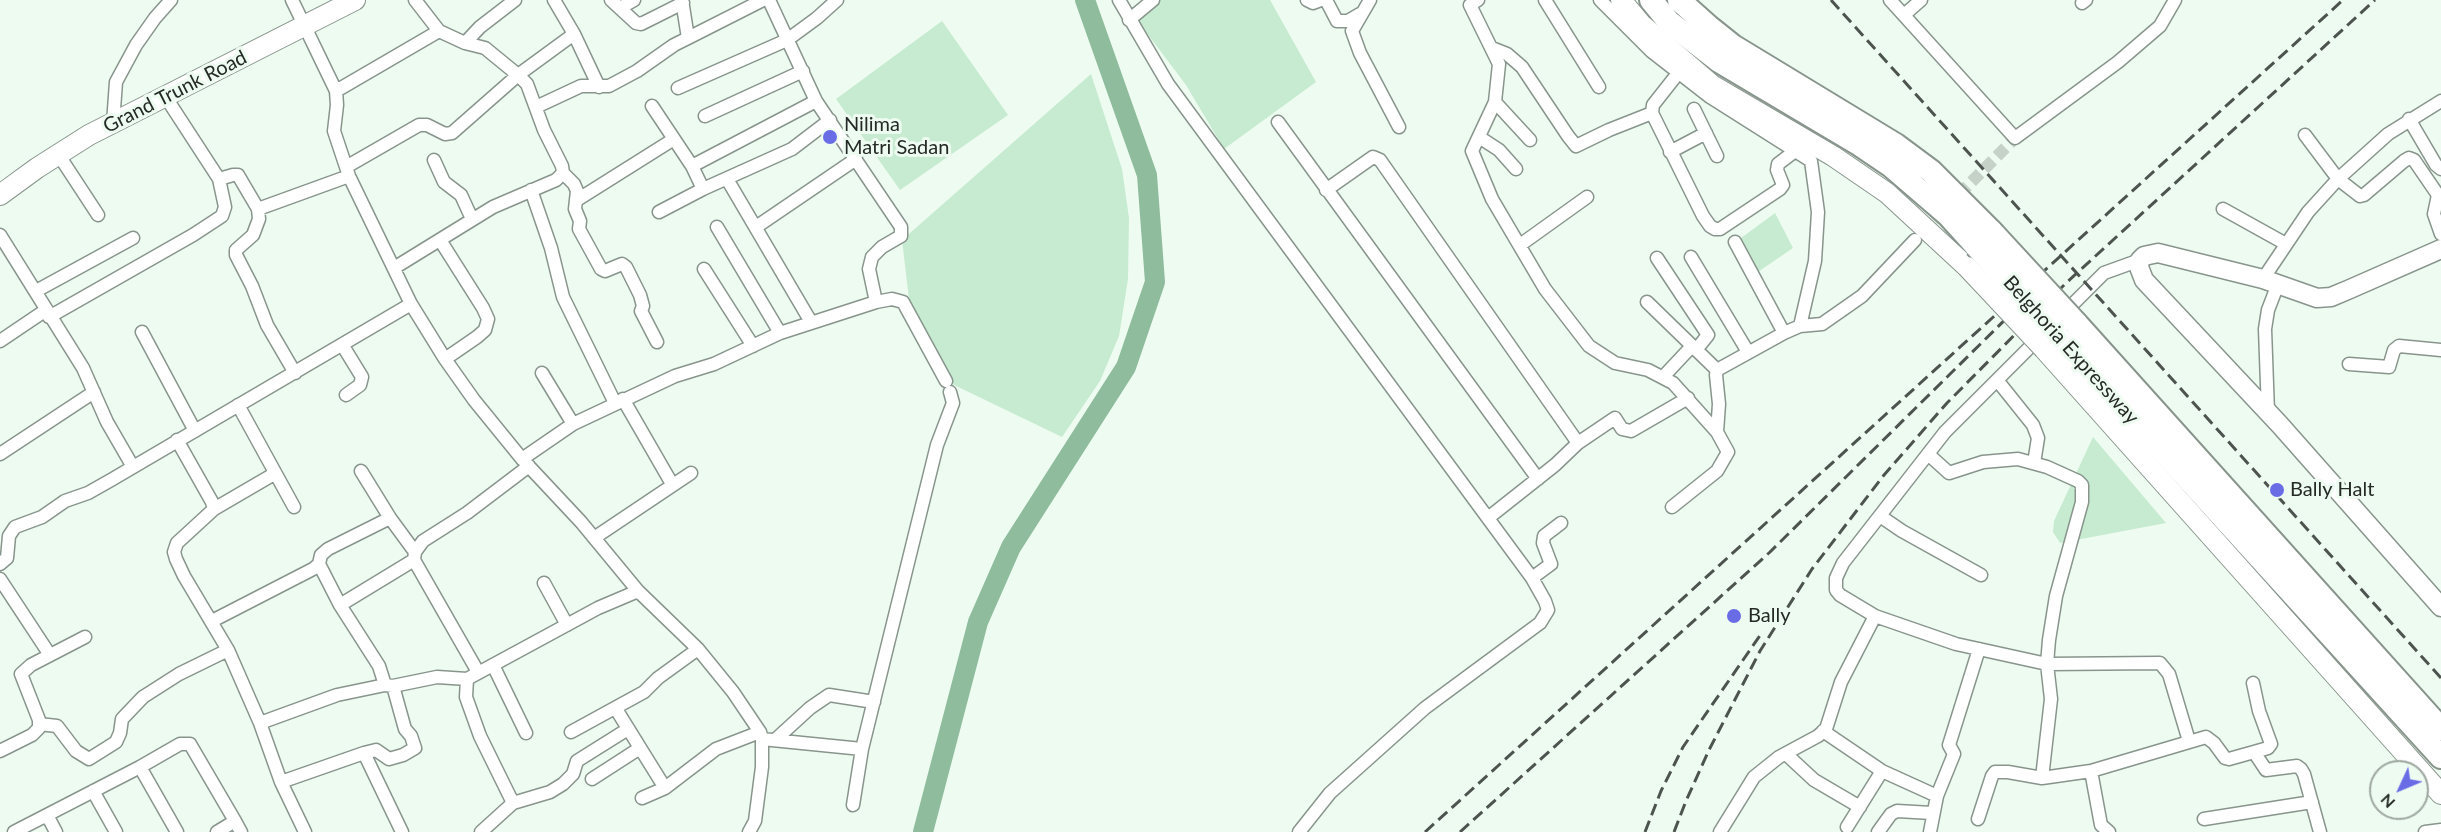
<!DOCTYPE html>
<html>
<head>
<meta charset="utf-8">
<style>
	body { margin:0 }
	#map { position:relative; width:2441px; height:832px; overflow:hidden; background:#eefbf1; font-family:Lato,sans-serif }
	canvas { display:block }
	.north { position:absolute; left:2369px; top:760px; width:60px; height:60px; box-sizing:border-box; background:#eefbf1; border:2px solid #9ea7a0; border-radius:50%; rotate:226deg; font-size:16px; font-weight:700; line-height:24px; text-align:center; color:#252a26 }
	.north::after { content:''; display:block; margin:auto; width:21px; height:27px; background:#6a6ce6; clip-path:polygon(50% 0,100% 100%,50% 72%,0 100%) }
</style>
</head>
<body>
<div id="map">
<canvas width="2441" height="832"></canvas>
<div class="north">N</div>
</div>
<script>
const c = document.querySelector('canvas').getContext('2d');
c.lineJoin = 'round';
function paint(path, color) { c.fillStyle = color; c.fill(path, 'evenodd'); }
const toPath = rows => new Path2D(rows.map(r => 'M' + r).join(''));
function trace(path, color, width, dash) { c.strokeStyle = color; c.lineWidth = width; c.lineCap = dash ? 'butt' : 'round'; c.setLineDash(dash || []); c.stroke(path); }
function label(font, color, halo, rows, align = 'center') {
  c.font = font + ' Lato,sans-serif'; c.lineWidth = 6; c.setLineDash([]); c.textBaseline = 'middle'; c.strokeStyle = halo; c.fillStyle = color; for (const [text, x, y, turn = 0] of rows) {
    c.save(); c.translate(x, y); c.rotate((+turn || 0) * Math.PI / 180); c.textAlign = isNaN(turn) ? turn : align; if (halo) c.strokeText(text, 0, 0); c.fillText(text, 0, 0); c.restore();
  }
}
paint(toPath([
	[1156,0,1270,0,1316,82,1224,149,1186,85,1137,20],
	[942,21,1008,115,900,190,836,99],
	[1091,74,1122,169,1129,218,1128,279,1119,336,1100,381,1062,437,952,384,930,352,909,299,902,240],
	[1775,213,1793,248,1752,276,1733,244],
	[2093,437,2166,523,2060,543,2053,532,2054,521]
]), '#c6ebd0');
trace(toPath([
	[923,832,978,622,1011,547,1126,367,1155,282,1147,175,1085,0]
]), '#8ebc9c', 20);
trace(toPath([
	[1921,233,2015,138]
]), '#c6d1c8', 12, [12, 6]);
const street = toPath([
	[292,0,336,91,337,105,334,131,349,176,411,304,445,359,474,400,522,459,581,522,638,591,698,649,733,692,760,732,762,739,762,767,755,821,749,832],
	[554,0,574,34,599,87],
	[611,0,636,23,641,24,683,3],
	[769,0,816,101,901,227,901,236,882,247,872,257,869,269,876,302,892,299,903,302,946,381],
	[1119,0,1168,84,1532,578,1545,601,1548,610,1540,623,1425,708,1330,793,1299,832],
	[1307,0,1313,3,1321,0],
	[1326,0,1337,21,1348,21,1360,14],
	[1370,0,1352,31,1360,53,1399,127],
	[1478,0,1470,5,1499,64,1495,102,1472,151,1492,199,1545,289,1589,346,1615,363,1648,370,1673,383,1717,432,1728,452,1717,471,1672,507],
	[1545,0,1599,87],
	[1600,0,1651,51,1710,97,1811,161,1818,212,1815,261,1800,326],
	[1890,0,2015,138,2118,62,2160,26,2175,0],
	[2082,3,2086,0],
	[620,8,634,0],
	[1904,15,1921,0],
	[1129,20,1153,0],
	[688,38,763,0],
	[465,43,480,27,515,0],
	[1492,48,1507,54,1522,67,1568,136,1576,146,1609,130,1652,113],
	[1679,72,1653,105,1652,113,1703,216,1710,226,1715,229,1720,229,1780,189,1783,185,1777,170,1778,164,1795,151],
	[678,88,787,40,817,18,837,0],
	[336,91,439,31],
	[165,96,219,179,233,175,238,175,258,209,259,219,253,235,236,250,236,255,252,286,267,325,295,373],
	[1495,102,1530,140],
	[652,106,692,166,703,189],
	[536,107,581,86,609,86,637,71,674,45,688,38,682,0],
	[1694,109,1717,156],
	[705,116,803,71],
	[2409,119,2436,165,2441,169],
	[1278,122,1538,479],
	[113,123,116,82,136,45,155,18,171,0],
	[2305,135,2338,179,2360,196,2364,195,2404,161,2409,158,2414,160,2438,195,2434,214,2441,234],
	[1479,137,1499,150,1516,169],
	[1670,152,1706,133],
	[58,154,98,215],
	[434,160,444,182,461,195,472,219],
	[692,166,816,101],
	[346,167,419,125,427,125,445,134,452,133,518,75,574,34],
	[563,173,574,184,577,191,575,209,580,221,579,229,601,269,605,271,622,264,626,267,640,295,643,306,641,311,657,342],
	[727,179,811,322],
	[531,190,551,248,563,297,615,403],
	[1326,190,1373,157,1380,160,1578,443],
	[577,200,674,139],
	[258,209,349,176],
	[2223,209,2286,244],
	[659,212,703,189,792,149,830,120],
	[717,227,780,333],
	[756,227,856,159],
	[0,235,83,368,107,422,133,467],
	[440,240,483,308,488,319,485,330,477,337,445,359],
	[1735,242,1784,333],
	[1520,245,1587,197],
	[1691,257,1748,352],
	[1657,258,1708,335,1696,350],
	[394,268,493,207,556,180,563,173,562,166,544,130,527,84,518,75,485,48,465,43,439,31,415,0],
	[704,269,753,346],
	[2263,279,2308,212,2338,179,2388,134,2441,101],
	[36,291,133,238],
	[1647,302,1717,370],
	[2062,315,2104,273,2140,260],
	[49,317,193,235,222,216,225,207,219,179],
	[142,332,195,431],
	[2041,336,1945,432,1843,563,1836,578,1836,590,1840,595,1875,616,1956,644,2047,664,2160,663,2169,674,2189,741],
	[0,341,46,310],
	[343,346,362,377,360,385,346,395],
	[2349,364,2389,367,2394,350,2399,346,2441,350],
	[1717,370,1784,333,1800,326,1822,324,1862,296,1915,240],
	[1717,370,1716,375,1719,404,1717,432],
	[542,373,573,424],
	[1663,377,1692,346],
	[1997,380,2033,425,2038,438,2034,463],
	[623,399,672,484],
	[238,405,294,507],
	[2268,412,2265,329,2268,310,2278,284],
	[177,440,212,502,214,509,177,543,174,552,176,559,184,576,228,650,260,723,281,782,305,832],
	[0,454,94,392],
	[1928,454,1949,473,1983,462,2018,459,2047,467,2078,481,2082,485,2082,502,2056,596,2049,640,2047,664,2051,699,2042,778,2091,771,2101,825,2109,832],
	[522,459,573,424,675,376,714,364,780,333,876,302],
	[361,471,390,518,415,552],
	[214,509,274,474],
	[1880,516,1902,531,1981,575],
	[1488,518,1555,465,1578,443,1615,418,1622,429,1631,431,1688,398],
	[594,538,691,473],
	[0,564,7,558,9,536,15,527,42,517,65,501,88,493,111,480,411,304],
	[319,564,340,605,379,666,385,685],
	[1532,578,1551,564,1543,543,1544,536,1561,523],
	[0,579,50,655],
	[544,583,567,625],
	[340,605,414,560],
	[212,621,313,569,319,564,321,555,328,549,390,518],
	[493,665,526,733],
	[478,672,414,560,415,552,423,541,467,513,529,466],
	[2253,683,2259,711,2271,744,2268,748,2254,752],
	[616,709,665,788],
	[260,723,337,695,385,685,393,686,437,677,467,679],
	[39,724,57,726,76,751,89,759,116,742,120,733,122,719,143,697,179,674,228,650],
	[1823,731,1882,771,1937,796],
	[571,732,644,692,658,678,698,649],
	[762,739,862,749,937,445,953,403,950,392],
	[775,740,810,708,829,695,874,702],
	[0,751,32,735,39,728,39,720,21,674,31,665,85,637],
	[364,753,376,750,389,759,403,755,415,748,411,736,405,729,393,686],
	[1786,754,1814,780,1860,807],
	[140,767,180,744,190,744,235,821],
	[2091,771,2206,737,2214,743,2225,758,2229,759,2254,752,2266,770,2297,766,2301,769,2304,774,2320,832],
	[592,779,640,748],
	[281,782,364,753,402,832],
	[93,791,116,832],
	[642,798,665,788,716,749,760,732],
	[513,803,550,792,563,784,573,774,577,761,628,729],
	[853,805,862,749],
	[47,815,56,832],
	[1978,819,1992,776,1995,772,2008,772,2042,778],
	[2204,819,2312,802],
	[1847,827,1882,771],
	[14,832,140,767,177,832],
	[217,832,235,821,241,832],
	[481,832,513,803,480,736,466,697,467,679,598,608,638,591],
	[1720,832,1754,777,1779,757,1818,736,1826,729,1841,682,1875,616],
	[1878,832,1891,814,1897,811,1932,813],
	[1930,832,1937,796,1954,754,1949,745,1979,649],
	[2425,832,2441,830]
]);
const secondary = toPath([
	[2441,249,2350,289,2331,297,2317,298,2263,279,2158,253,2144,256,2140,260,2139,267,2144,280,2280,425,2441,607]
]);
const primary = toPath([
	[1621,0,1641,24,1712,85,1833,156,1887,193,1967,267],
	[0,195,37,168,89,135,355,0],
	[2044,349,2441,794]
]);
const highway = toPath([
	[1651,0,1669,22,1719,61,1857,143,1891,166,1948,215,1976,246],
	[1679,0,1708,26,1733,46,1896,145,1931,171,1992,232],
	[2076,323,2441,729],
	[2058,336,2441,757]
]);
trace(street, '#88958c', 15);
trace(secondary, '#88958c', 21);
trace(primary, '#88958c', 22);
trace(highway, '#88958c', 26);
trace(street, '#fff', 12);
trace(secondary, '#fff', 18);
trace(primary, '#fff', 20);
trace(highway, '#fff', 22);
trace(toPath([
	[1831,0,2441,678],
	[1425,832,2343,0],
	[1460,832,1770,552,2028,297],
	[1645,832,1661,791,1683,747,1761,634],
	[1674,832,1686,801,1709,750,1760,651,1812,569,1884,475,1947,403,2065,284,2375,0]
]), '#4d544f', 3, [12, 6]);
const primaryBridge = toPath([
	[1967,267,2044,349]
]);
const highwayBridge = toPath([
	[1992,232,2076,323],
	[1976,246,2058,336]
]);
trace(primaryBridge, '#88958c', 22, []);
trace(highwayBridge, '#88958c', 26, []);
trace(primaryBridge, '#fff', 20);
trace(highwayBridge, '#fff', 22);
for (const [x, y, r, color] of [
	[830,137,8,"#6a6ce6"],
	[2277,490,8,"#6a6ce6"],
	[1734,616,8,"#6a6ce6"]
]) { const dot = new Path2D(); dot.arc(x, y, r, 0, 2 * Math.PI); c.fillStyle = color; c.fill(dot); trace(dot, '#eefbf1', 2); }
label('20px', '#252a26', '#eefbf1', [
	["Grand Trunk Road",175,92,-27],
	["Belghoria Expressway",2071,350,48]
]);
label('20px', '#252a26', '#eefbf1', [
	["Nilima",844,125],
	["Matri Sadan",844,148],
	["Bally Halt",2290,490],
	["Bally",1748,616]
], 'left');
</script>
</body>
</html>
